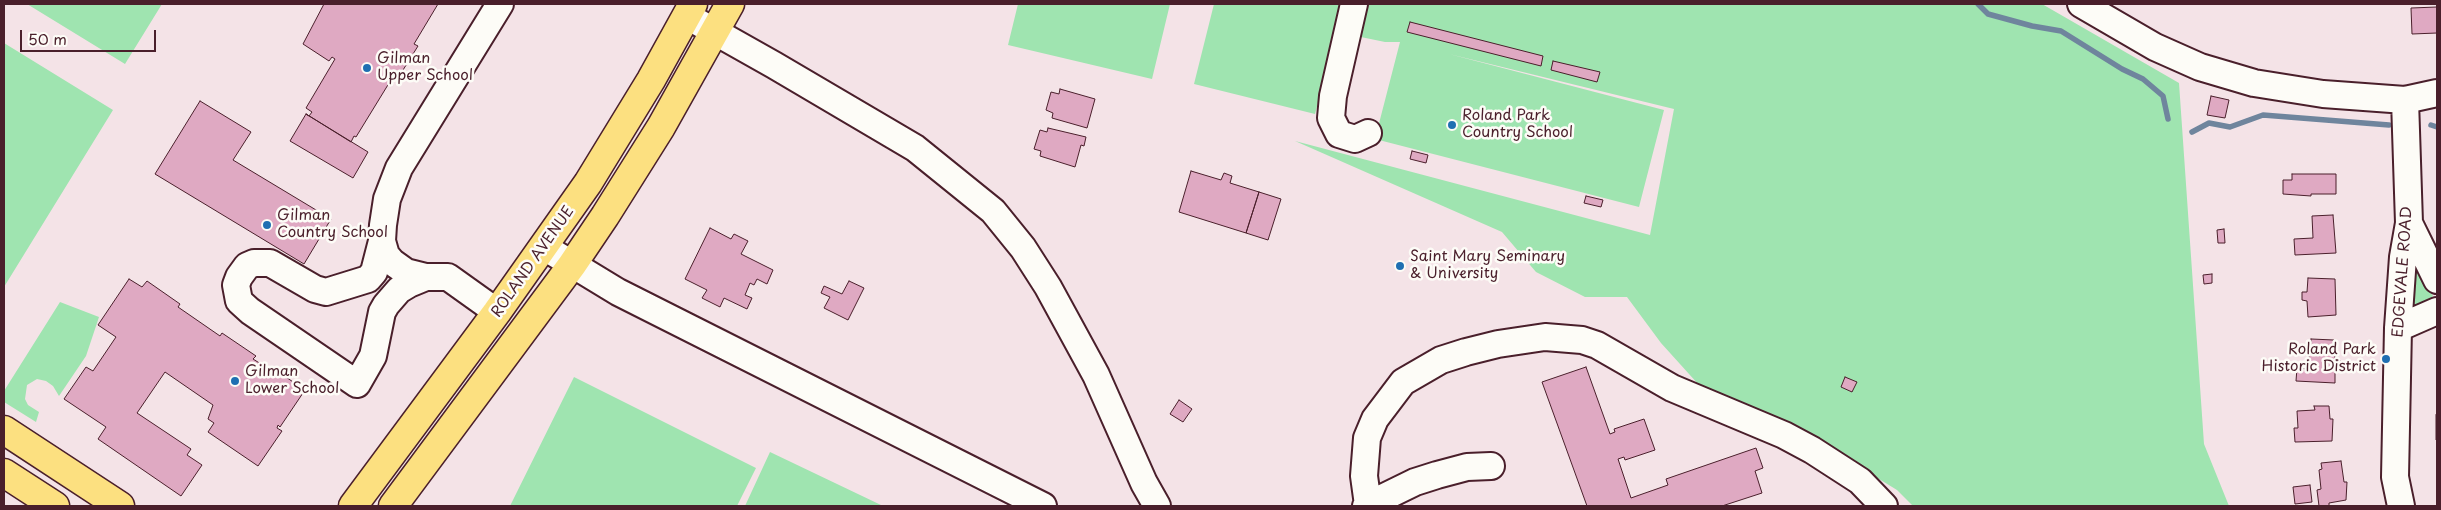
<!DOCTYPE html>
<html>
<head>
<meta charset="utf-8">
<style>
	body { margin:0 }
	#map { position:relative; width:2441px; height:510px; overflow:hidden; background:#f4e3e7; font-family:"Playpen Sans",sans-serif }
	canvas { display:block }
	.frame { position:absolute; inset:0; border:5px solid #4a1f2b; pointer-events:none }
	.scale { position:absolute; left:20px; top:30px; width:136px; height:22px; box-sizing:border-box; border:2px solid #4a1f2b; border-top:0; padding-left:6px; font-size:15px; line-height:18px; white-space:nowrap; color:#4a1f2b; -webkit-text-stroke:4px #fdfcf7; paint-order:stroke }
</style>
</head>
<body>
<div id="map">
<canvas width="2441" height="510"></canvas>
<div class="frame"></div>
<div class="scale">50 m</div>
</div>
<script>
const c = document.querySelector('canvas').getContext('2d');
c.lineJoin = 'round';
function paint(path, color) { c.fillStyle = color; c.fill(path, 'evenodd'); }
const toPath = rows => new Path2D(rows.map(r => 'M' + r).join(''));
function trace(path, color, width, dash) { c.strokeStyle = color; c.lineWidth = width; c.lineCap = dash ? 'butt' : 'round'; c.setLineDash(dash || []); c.stroke(path); }
function label(font, color, halo, rows, align = 'center') {
  c.font = font + ' "Playpen Sans",sans-serif'; c.lineWidth = 5; c.setLineDash([]); c.textBaseline = 'middle'; c.strokeStyle = halo; c.fillStyle = color; for (const [text, x, y, turn = 0] of rows) {
    c.save(); c.translate(x, y); c.rotate((+turn || 0) * Math.PI / 180); c.textAlign = isNaN(turn) ? turn : align; if (halo) c.strokeText(text, 0, 0); c.fillText(text, 0, 0); c.restore();
  }
}
paint(toPath([
	[27,4,162,4,125,64],
	[1018,4,1170,4,1152,79,1008,45],
	[1214,4,1343,4,1315,114,1194,84],
	[1363,4,2042,4,2179,83,2204,444,2229,506,1913,506,1897,490,1817,441,1708,395,1661,343,1627,297,1585,297,1536,272,1502,232,1295,141,1650,235,1674,109,1449,54,1664,110,1639,207,1375,139,1400,42,1385,42,1356,36],
	[4,43,113,110,4,287],
	[2413,265,2433,296,2421,306,2413,307,2409,304],
	[60,302,99,317,86,356,59,396,53,386,46,381,37,379,27,385,25,399,28,405,39,412,36,422,4,402,4,391],
	[574,377,756,468,737,506,510,506],
	[770,452,881,505,881,506,745,506]
]), '#9fe4b0');
trace(toPath([
	[1978,4,1988,14,2032,26,2061,31,2122,69,2143,79,2163,96,2168,119],
	[2431,125,2437,127],
	[2192,132,2209,123,2230,127,2263,115,2389,125]
]), '#6f859d', 5.5);
const building = toPath([
	[324,4,438,4,414,44,418,46,398,78,394,75,356,137,354,136,351,142,306,114,309,116,312,112,306,108,335,59,332,57,329,61,303,44,324,4],
	[2437,7,2437,33,2412,34,2411,8,2437,7],
	[1410,22,1543,56,1541,66,1407,32,1410,22],
	[1553,61,1600,72,1597,82,1551,70,1553,61],
	[1060,89,1095,99,1087,128,1052,118,1053,113,1046,110,1051,92,1059,94,1060,89],
	[2211,96,2229,100,2225,118,2207,115,2211,96],
	[200,101,251,132,233,160,331,219,304,264,155,174,200,101],
	[306,114,368,152,353,178,290,141,306,114],
	[1048,128,1086,137,1084,146,1081,145,1075,167,1040,156,1041,151,1034,149,1040,130,1047,132,1048,128],
	[1412,151,1428,155,1426,163,1410,159,1412,151],
	[1191,171,1221,180,1224,173,1232,176,1230,183,1259,192,1246,233,1179,212,1191,171],
	[2292,174,2336,174,2336,194,2311,194,2311,196,2283,194,2283,180,2292,180,2292,174],
	[1259,192,1281,199,1268,240,1246,233,1259,192],
	[1586,196,1603,200,1601,207,1584,203,1586,196],
	[2333,215,2336,253,2295,255,2294,239,2313,238,2312,216,2333,215],
	[710,228,731,239,734,234,748,241,741,254,773,270,767,284,757,279,754,285,750,283,745,295,752,298,747,309,724,298,720,307,702,298,707,290,685,279,710,228],
	[2224,229,2225,243,2218,243,2217,230,2224,229],
	[2212,274,2212,283,2204,284,2203,275,2212,274],
	[2308,278,2335,279,2336,315,2308,317,2307,301,2302,300,2302,292,2307,292,2308,278],
	[129,279,142,287,147,281,180,304,178,307,220,336,222,333,256,356,253,359,269,369,271,367,305,390,280,427,278,425,277,428,282,431,258,466,208,432,214,423,208,419,213,405,165,372,137,413,191,449,187,455,202,465,181,496,98,439,106,427,64,399,86,367,93,371,116,337,98,325,129,279],
	[849,281,864,288,848,320,824,308,830,297,821,293,824,286,842,294,849,281],
	[2311,339,2334,340,2335,360,2340,360,2339,371,2335,371,2335,383,2296,381,2297,368,2309,369,2309,346,2311,347,2311,339],
	[1586,367,1610,434,1615,432,1614,429,1644,419,1655,450,1625,460,1624,457,1618,459,1631,498,1668,485,1666,479,1756,448,1763,468,1755,471,1762,493,1722,506,1587,506,1542,382,1586,367],
	[1845,377,1857,382,1852,392,1841,387,1845,377],
	[1179,400,1192,409,1183,422,1170,414,1179,400],
	[2314,406,2329,406,2330,419,2333,419,2332,441,2295,442,2294,428,2298,428,2297,411,2315,410,2314,406],
	[2436,415,2437,416,2437,440,2436,440,2436,415],
	[2341,461,2344,482,2347,482,2346,500,2329,503,2329,506,2319,506,2317,490,2321,489,2319,470,2322,469,2321,463,2341,461],
	[2310,485,2312,502,2295,504,2293,487,2310,485]
]);
paint(building, '#dfa9c2');
trace(building, '#4a1f2b', 1);
const minor = toPath([
	[1354,4,1333,96,1331,118,1339,134,1355,139,1368,133],
	[2081,4,2155,47,2200,67,2254,83,2323,94,2405,100,2437,93],
	[687,16,774,65,915,148,993,211,1023,248,1048,287,1096,375,1144,483,1157,506],
	[2409,223,2437,280],
	[382,241,374,272,368,279,326,292,315,289,270,263,254,263,247,266,239,277,236,285,239,301,250,311,357,384,373,356,382,312,386,305,399,290,409,284,426,277,448,277,497,312],
	[544,247,618,292,1043,506],
	[426,277,406,272,392,262,386,255,382,241,383,225,387,199,399,168,500,4],
	[2398,328,2437,311],
	[1368,505,1364,476,1367,438,1375,419,1403,382,1441,360,1466,352,1498,344,1545,337,1582,340,1597,345,1672,388,1784,435,1812,450,1860,481,1884,506],
	[1366,506,1415,482,1437,475,1467,467,1491,466],
	[2401,506,2395,477,2398,328,2403,257,2409,223,2405,100]
]);
const major = toPath([
	[4,430,120,506],
	[4,473,55,506],
	[353,506,497,312,588,183,651,80,693,4],
	[393,506,572,265,605,216,661,127,730,4]
]);
trace(minor, '#4a1f2b', 30);
trace(major, '#4a1f2b', 31);
trace(minor, '#fdfcf7', 26);
trace(major, '#fce080', 28);
for (const [x, y, r, color] of [
	[367,68,5,"#1f6fb2"],
	[1452,125,5,"#1f6fb2"],
	[267,225,5,"#1f6fb2"],
	[1400,266,5,"#1f6fb2"],
	[2386,359,5,"#1f6fb2"],
	[235,381,5,"#1f6fb2"]
]) { const dot = new Path2D(); dot.arc(x, y, r, 0, 2 * Math.PI); c.fillStyle = color; c.fill(dot); trace(dot, '#fdfcf7', 2); }
label('15px', '#4a1f2b', '#fdfcf7', [
	["Gilman",377,59],
	["Upper School",377,76],
	["Roland Park",1462,116],
	["Country School",1462,133],
	["Gilman",277,216],
	["Country School",277,233],
	["Saint Mary Seminary",1410,257],
	["& University",1410,274],
	["Roland Park",2376,350,"right"],
	["Historic District",2376,367,"right"],
	["Gilman",245,372],
	["Lower School",245,389]
], 'left');
label('15px', '#4a1f2b', '#fdfcf7', [
	["ROLAND AVENUE",533,262,-55],
	["EDGEVALE ROAD",2403,272,-86]
]);
</script>
</body>
</html>
